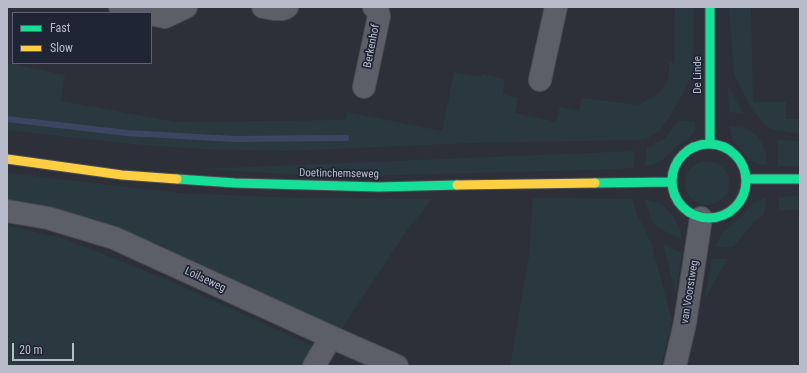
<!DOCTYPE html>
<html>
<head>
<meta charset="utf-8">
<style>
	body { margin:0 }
	#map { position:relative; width:807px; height:373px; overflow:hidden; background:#2d3039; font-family:"Roboto Condensed",sans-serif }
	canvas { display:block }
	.frame { position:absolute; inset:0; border:8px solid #b8bcca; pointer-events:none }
	.legend { position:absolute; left:12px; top:12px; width:140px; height:52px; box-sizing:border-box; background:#202535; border:1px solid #5d6171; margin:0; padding:5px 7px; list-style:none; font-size:12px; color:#b8bcca }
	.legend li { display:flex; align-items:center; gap:8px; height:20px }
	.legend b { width:20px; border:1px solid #5d6171 }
	.scale { position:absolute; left:12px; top:343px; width:62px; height:18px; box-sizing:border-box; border:2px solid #b8bcca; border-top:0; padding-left:5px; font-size:12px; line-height:14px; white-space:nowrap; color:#b8bcca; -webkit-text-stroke:3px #202535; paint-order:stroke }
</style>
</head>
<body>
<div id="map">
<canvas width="807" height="373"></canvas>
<div class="frame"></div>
<ul class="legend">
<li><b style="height:5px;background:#16e098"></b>Fast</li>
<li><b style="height:5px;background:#ffcf43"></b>Slow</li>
</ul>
<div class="scale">20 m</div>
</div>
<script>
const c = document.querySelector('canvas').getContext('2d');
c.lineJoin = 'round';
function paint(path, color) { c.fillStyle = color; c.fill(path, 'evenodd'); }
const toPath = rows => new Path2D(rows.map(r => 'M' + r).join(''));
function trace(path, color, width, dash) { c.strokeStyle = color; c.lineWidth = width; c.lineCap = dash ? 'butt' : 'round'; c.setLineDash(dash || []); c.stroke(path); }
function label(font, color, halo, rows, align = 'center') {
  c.font = font + ' "Roboto Condensed",sans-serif'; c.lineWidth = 3.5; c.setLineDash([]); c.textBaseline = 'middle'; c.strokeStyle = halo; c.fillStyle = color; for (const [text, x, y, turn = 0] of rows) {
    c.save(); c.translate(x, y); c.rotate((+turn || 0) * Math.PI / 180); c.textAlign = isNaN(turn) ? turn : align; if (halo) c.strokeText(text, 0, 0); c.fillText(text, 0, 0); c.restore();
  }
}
paint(toPath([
	[675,7,694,7,693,62,699,62,696,70,670,116,659,131,648,138,639,140,470,143,287,151,202,149,131,144,7,130,7,63,65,75,61,101,176,122,345,120,347,112,442,131,454,72,481,77,482,74,505,79,503,94,518,98,515,113,556,122,560,107,579,111,582,98,638,105,658,94,669,78,669,63,674,63],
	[729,7,751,7,753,102,786,102,786,119,800,119,800,134,770,129,763,123,751,108,734,74],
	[728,86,738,104,744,114,729,112],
	[679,120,696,122,694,132,688,140,679,145,662,160,655,164,645,166,647,148,665,138],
	[729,126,744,128,751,131,757,136,761,142,764,149,766,154,767,165,758,164,751,160,746,156,733,140],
	[778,140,800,141,800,166,778,166],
	[635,151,634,168,590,170,361,176,304,175,201,169],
	'685 183a22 22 0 1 1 44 0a22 22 0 1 1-44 0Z',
	[7,173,179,193,298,198,431,199,422,212,409,227,342,328,333,326,84,220,30,204,7,199],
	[800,196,800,210,779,210,779,197],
	[533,198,633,199,636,212,651,243,672,320,661,366,510,366,529,256],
	[766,198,765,210,763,215,755,221,733,247,715,247,723,232,741,217,754,202],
	[644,199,658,203,664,207,673,216,680,229,682,240,661,229,653,222],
	[7,225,68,240,168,280,315,347,308,366,7,366],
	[663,244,682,253,676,294],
	[712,259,727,259,705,299,707,285]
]), '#2a393f');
trace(toPath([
	[7,119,127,133,234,139,346,138]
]), '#3c4663', 6);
const street = toPath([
	[120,7,147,13],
	[263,7,274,9,283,9,287,7],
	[151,14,165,17,186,7],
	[540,80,556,7],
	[364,87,379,16,377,9,374,7],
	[7,211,48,218,114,238,331,337,397,366],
	[314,366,331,337],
	[675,366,685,323,701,218]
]);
const fast = toPath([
	[710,7,710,143],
	'672 181a37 37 0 1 1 74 0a37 37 0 1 1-74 0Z',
	[177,179,235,183,379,187,457,185],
	[747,179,800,179],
	[595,183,672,182]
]);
const slow = toPath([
	[7,159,122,175,177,179],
	[457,185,595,183]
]);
trace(street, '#4b4d54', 24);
trace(fast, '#4b4d54', 11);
trace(slow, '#4b4d54', 11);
trace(street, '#5d5f68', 22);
trace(fast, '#16e098', 9);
trace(slow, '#ffcf43', 9);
label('11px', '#b8bcca', '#202535', [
	["Berkenhof",372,46,-79],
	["De Linde",698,75,-90],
	["Doetinchemseweg",339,174,1],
	["Loilseweg",205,280,25],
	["van Voorstweg",690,292,-81]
]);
</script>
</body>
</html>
